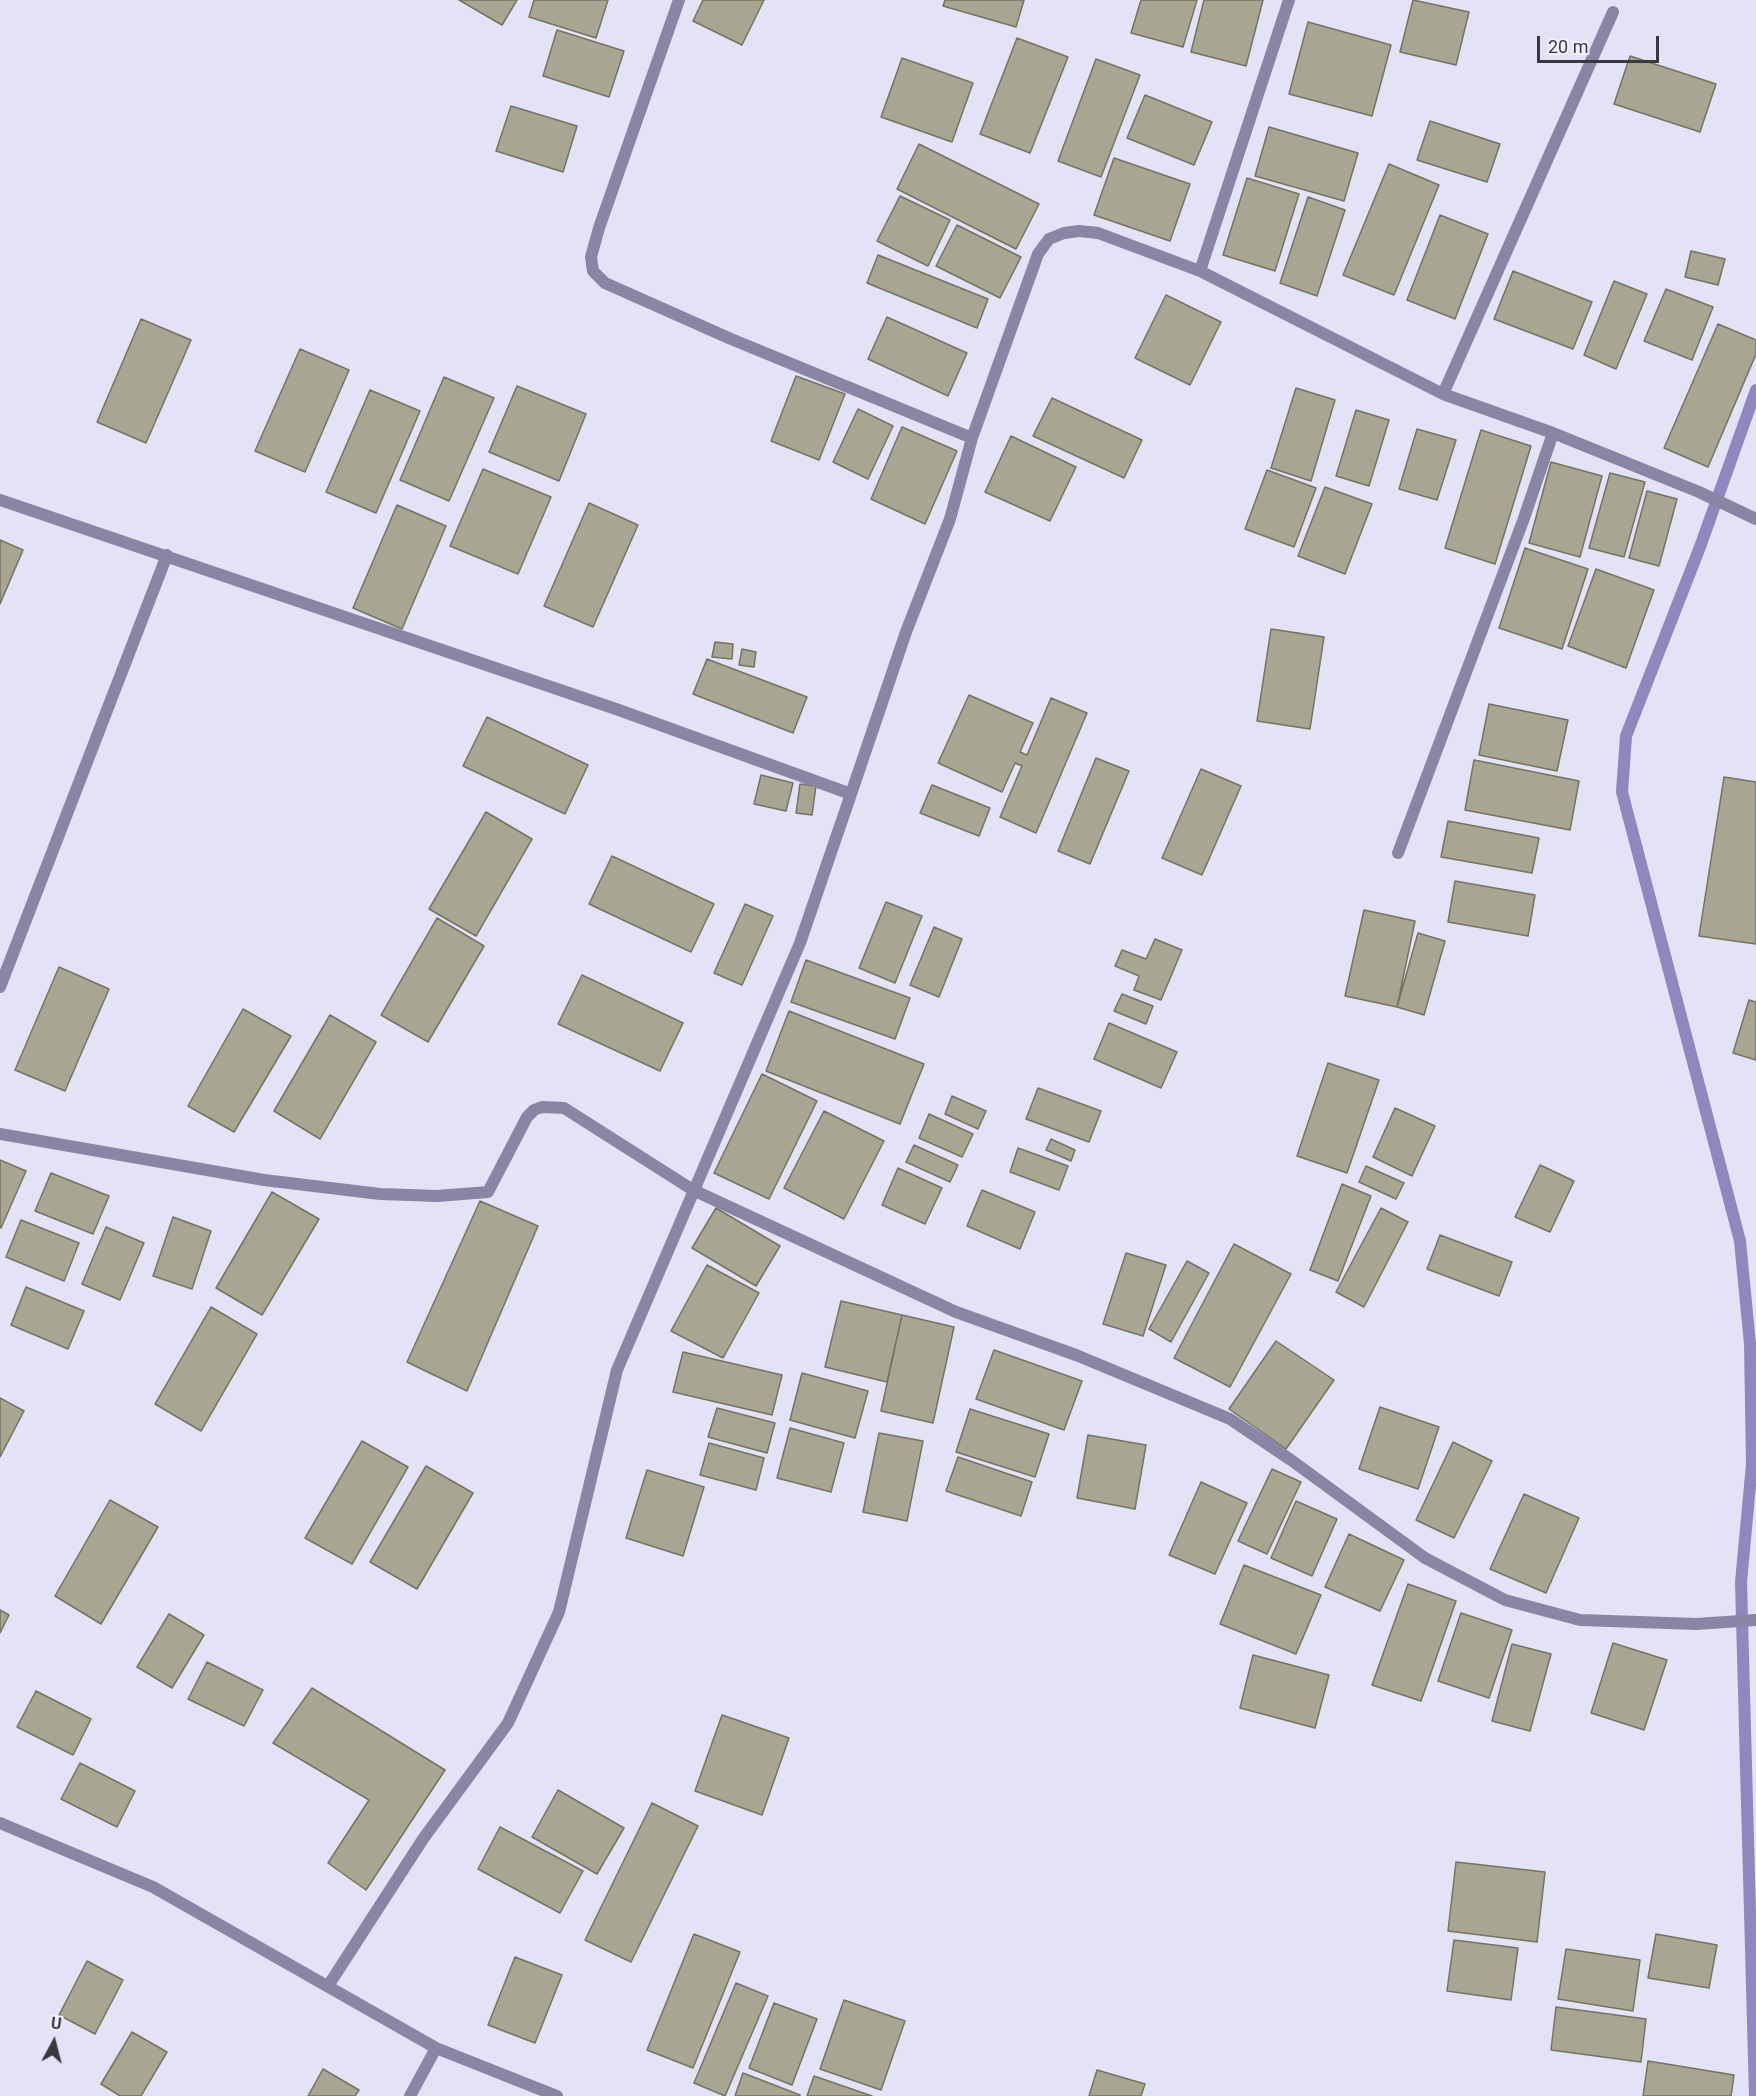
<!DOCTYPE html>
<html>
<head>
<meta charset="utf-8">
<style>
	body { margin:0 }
	#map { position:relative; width:1756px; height:2096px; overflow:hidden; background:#e4e2f6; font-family:Roboto,sans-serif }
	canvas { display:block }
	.north { position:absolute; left:24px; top:2012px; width:60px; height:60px; -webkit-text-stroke:4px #f1f1fd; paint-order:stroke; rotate:7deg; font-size:16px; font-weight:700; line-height:24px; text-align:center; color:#38383f }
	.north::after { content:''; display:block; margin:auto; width:21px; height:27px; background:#38383f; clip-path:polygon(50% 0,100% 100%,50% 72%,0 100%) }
	.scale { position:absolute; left:1537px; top:36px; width:122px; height:27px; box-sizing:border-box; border:3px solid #38383f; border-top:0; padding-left:8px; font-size:18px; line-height:21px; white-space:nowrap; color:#38383f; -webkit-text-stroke:4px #f1f1fd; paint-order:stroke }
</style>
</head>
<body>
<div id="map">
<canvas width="1756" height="2096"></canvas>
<div class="north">U</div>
<div class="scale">20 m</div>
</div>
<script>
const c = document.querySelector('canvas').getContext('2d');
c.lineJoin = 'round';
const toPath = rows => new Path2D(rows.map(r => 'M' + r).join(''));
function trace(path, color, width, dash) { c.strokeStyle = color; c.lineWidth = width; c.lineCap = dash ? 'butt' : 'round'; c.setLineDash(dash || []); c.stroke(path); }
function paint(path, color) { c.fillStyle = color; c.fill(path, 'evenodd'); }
trace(toPath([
	[1755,2096,1741,1582,1752,1464,1750,1344,1740,1241,1622,792,1626,736,1700,547,1756,390]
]), '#8e88be', 12);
const building = toPath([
	[459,0,517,0,502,25,459,0],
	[534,0,608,0,596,38,529,17,534,0],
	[703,0,764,0,742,45,693,21,703,0],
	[945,0,1024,0,1016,27,943,6,945,0],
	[1141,0,1197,0,1183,47,1131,33,1141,0],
	[1204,0,1263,0,1246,66,1191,52,1204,0],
	[1413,0,1469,12,1456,65,1400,52,1413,0],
	[1308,22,1391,45,1372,116,1289,94,1308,22],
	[557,30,624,51,609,97,543,76,557,30],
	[1017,38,1068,57,1030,153,980,134,1017,38],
	[1630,56,1716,84,1700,132,1614,104,1630,56],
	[902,58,973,83,952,142,881,117,902,58],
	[1096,59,1140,75,1101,177,1058,161,1096,59],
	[1145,95,1212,122,1194,165,1127,138,1145,95],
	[511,106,577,126,563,172,496,151,511,106],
	[1430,121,1500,144,1487,182,1417,160,1430,121],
	[1269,127,1358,153,1344,201,1255,176,1269,127],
	[919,144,1039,204,1016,249,897,189,919,144],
	[1114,158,1190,184,1170,241,1094,215,1114,158],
	[1389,164,1439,185,1394,295,1343,275,1389,164],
	[1247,178,1299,194,1275,271,1223,255,1247,178],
	[900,196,950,220,928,266,877,241,900,196],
	[1308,197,1345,210,1317,296,1280,283,1308,197],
	[1440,215,1488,234,1455,319,1407,300,1440,215],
	[957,225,1021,257,1000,298,936,266,957,225],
	[1691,251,1725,259,1718,285,1685,277,1691,251],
	[878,255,988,299,977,328,867,283,878,255],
	[1513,271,1592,302,1573,349,1494,319,1513,271],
	[1614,281,1647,294,1616,369,1584,355,1614,281],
	[1666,289,1713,307,1692,360,1644,341,1666,289],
	[1166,295,1221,322,1190,385,1135,358,1166,295],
	[887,317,967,353,948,396,868,359,887,317],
	[141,319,191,340,146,443,97,422,141,319],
	[1718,324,1756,340,1756,354,1708,467,1664,448,1718,324],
	[300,349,349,370,305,472,255,451,300,349],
	[796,376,845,394,819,460,771,441,796,376],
	[444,377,494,398,449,501,400,480,444,377],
	[517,386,586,414,559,481,489,452,517,386],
	[1296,388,1335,400,1311,481,1271,468,1296,388],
	[370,390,420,411,376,513,326,492,370,390],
	[1052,398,1142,440,1124,478,1033,436,1052,398],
	[858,409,893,426,868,479,833,462,858,409],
	[1356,410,1389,420,1369,486,1336,476,1356,410],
	[902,427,957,451,925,524,871,499,902,427],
	[1417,429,1456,440,1437,500,1399,489,1417,429],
	[1481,430,1531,446,1495,564,1445,548,1481,430],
	[1011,436,1076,467,1050,521,985,492,1011,436],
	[1551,462,1602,476,1580,557,1529,543,1551,462],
	[483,469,551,497,518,574,450,546,483,469],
	[1267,470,1316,488,1294,547,1245,529,1267,470],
	[1610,473,1645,482,1624,557,1589,548,1610,473],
	[1325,487,1372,504,1345,574,1298,556,1325,487],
	[1647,491,1677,499,1659,566,1629,558,1647,491],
	[589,503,638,525,593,627,544,606,589,503],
	[397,505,446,526,402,629,353,608,397,505],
	[0,540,23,550,0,604,0,540],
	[1525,548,1588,569,1562,649,1499,628,1525,548],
	[1596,569,1654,590,1626,668,1568,646,1596,569],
	[1271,629,1324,637,1310,729,1257,721,1271,629],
	[715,642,733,644,732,659,712,657,715,642],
	[742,649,756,652,754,667,739,665,742,649],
	[707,659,807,697,793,733,693,694,707,659],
	[969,695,1033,723,1020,752,1027,755,1051,698,1087,713,1036,833,1000,817,1022,766,1015,763,1002,792,938,763,969,695],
	[1489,704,1568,720,1557,771,1479,755,1489,704],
	[487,717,588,765,565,814,463,766,487,717],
	[1096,758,1129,771,1090,864,1058,851,1096,758],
	[1474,760,1579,781,1570,830,1465,810,1474,760],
	[1201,769,1241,786,1202,875,1162,858,1201,769],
	[761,775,793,783,786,811,754,804,761,775],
	[1724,777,1756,782,1756,944,1699,936,1724,777],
	[800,784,816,786,812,815,796,813,800,784],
	[932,785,990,808,979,836,920,813,932,785],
	[486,812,532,839,476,936,429,909,486,812],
	[1448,821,1539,838,1532,873,1441,857,1448,821],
	[612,856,714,904,691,952,589,904,612,856],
	[1455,881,1535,895,1528,936,1448,922,1455,881],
	[886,902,922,916,895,983,859,968,886,902],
	[745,904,773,916,742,985,714,973,745,904],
	[1364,910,1415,921,1397,1007,1345,996,1364,910],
	[437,918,484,946,428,1042,381,1015,437,918],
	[934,927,962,939,939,997,910,985,934,927],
	[1418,933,1445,941,1424,1015,1397,1007,1418,933],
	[1155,939,1182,950,1161,1000,1134,990,1139,976,1115,966,1122,950,1146,959,1155,939],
	[806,960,910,998,895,1039,791,1002,806,960],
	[59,967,109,989,65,1091,15,1070,59,967],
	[582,975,683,1023,660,1071,558,1024,582,975],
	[1122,994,1153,1006,1146,1024,1114,1011,1122,994],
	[1749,1000,1756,1002,1756,1060,1733,1053,1749,1000],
	[243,1009,291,1036,234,1132,188,1106,243,1009],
	[789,1011,924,1064,900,1124,766,1071,789,1011],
	[330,1015,376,1042,320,1139,274,1111,330,1015],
	[1109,1023,1177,1052,1161,1088,1094,1059,1109,1023],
	[1328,1063,1379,1080,1347,1173,1297,1156,1328,1063],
	[762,1074,817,1101,769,1199,714,1173,762,1074],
	[1038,1088,1101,1111,1089,1142,1026,1119,1038,1088],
	[952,1096,986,1111,978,1129,945,1114,952,1096],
	[1395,1108,1435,1126,1412,1176,1373,1157,1395,1108],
	[824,1111,884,1141,844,1219,784,1188,824,1111],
	[929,1114,973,1134,962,1157,919,1138,929,1114],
	[1051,1139,1075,1150,1071,1161,1046,1150,1051,1139],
	[914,1145,958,1165,950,1182,906,1162,914,1145],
	[1018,1148,1068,1166,1059,1190,1010,1172,1018,1148],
	[0,1160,26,1171,1,1228,0,1227,0,1160],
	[1540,1165,1574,1181,1550,1232,1515,1217,1540,1165],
	[1366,1166,1404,1183,1396,1199,1359,1182,1366,1166],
	[898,1168,942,1188,925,1224,882,1205,898,1168],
	[51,1173,109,1196,93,1234,35,1211,51,1173],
	[1342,1184,1371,1196,1338,1281,1310,1270,1342,1184],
	[982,1190,1035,1212,1020,1249,967,1226,982,1190],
	[272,1192,319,1219,262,1315,216,1288,272,1192],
	[480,1201,538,1226,467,1391,407,1362,480,1201],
	[716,1208,780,1246,756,1286,692,1248,716,1208],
	[1381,1208,1408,1222,1364,1307,1336,1292,1381,1208],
	[173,1217,211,1231,192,1289,153,1276,173,1217],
	[21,1220,79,1243,64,1281,6,1257,21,1220],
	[106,1227,144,1243,120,1300,82,1284,106,1227],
	[1440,1235,1512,1262,1499,1296,1427,1269,1440,1235],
	[1234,1244,1291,1274,1230,1387,1174,1358,1234,1244],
	[1126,1253,1166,1265,1143,1336,1103,1324,1126,1253],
	[1187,1261,1209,1273,1171,1342,1149,1329,1187,1261],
	[707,1265,759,1293,723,1358,671,1331,707,1265],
	[26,1287,84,1311,68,1349,11,1325,26,1287],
	[841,1301,902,1315,887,1382,825,1367,841,1301],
	[211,1307,257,1334,201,1431,155,1404,211,1307],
	[902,1315,954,1327,933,1423,881,1411,902,1315],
	[1276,1341,1334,1380,1286,1449,1229,1409,1276,1341],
	[994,1350,1082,1381,1064,1430,976,1399,994,1350],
	[683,1352,782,1375,772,1415,673,1392,683,1352],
	[802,1373,868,1391,855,1438,790,1420,802,1373],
	[0,1398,24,1411,0,1457,0,1398],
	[1380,1407,1439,1427,1418,1489,1359,1469,1380,1407],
	[717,1408,775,1423,767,1453,708,1437,717,1408],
	[970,1409,1049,1434,1035,1477,956,1452,970,1409],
	[790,1428,844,1443,831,1492,777,1478,790,1428],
	[879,1433,923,1441,907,1521,863,1512,879,1433],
	[1088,1435,1146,1445,1135,1509,1077,1498,1088,1435],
	[362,1441,408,1467,352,1564,305,1538,362,1441],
	[1453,1442,1492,1461,1454,1538,1416,1520,1453,1442],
	[709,1443,764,1458,756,1490,700,1475,709,1443],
	[958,1457,1032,1482,1021,1516,946,1491,958,1457],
	[426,1466,473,1493,417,1589,370,1562,426,1466],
	[1272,1469,1301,1482,1267,1554,1238,1541,1272,1469],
	[647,1470,704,1487,683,1556,626,1538,647,1470],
	[1201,1482,1247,1503,1215,1574,1169,1555,1201,1482],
	[1524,1494,1579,1518,1546,1593,1490,1569,1524,1494],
	[110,1500,158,1527,101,1624,55,1596,110,1500],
	[1296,1501,1337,1519,1312,1576,1271,1558,1296,1501],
	[1349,1534,1404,1560,1380,1611,1325,1587,1349,1534],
	[1244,1565,1321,1595,1296,1654,1220,1624,1244,1565],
	[1408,1584,1456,1601,1421,1701,1372,1685,1408,1584],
	[0,1610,9,1615,0,1633,0,1610],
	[1461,1613,1512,1630,1489,1698,1438,1681,1461,1613],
	[169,1614,204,1635,172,1688,137,1667,169,1614],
	[1613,1643,1667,1660,1644,1730,1591,1713,1613,1643],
	[1512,1644,1551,1654,1530,1731,1492,1721,1512,1644],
	[1253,1655,1329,1675,1315,1728,1240,1708,1253,1655],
	[207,1662,263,1690,244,1726,188,1699,207,1662],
	[312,1688,445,1770,366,1890,328,1863,369,1800,273,1743,312,1688],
	[36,1691,91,1719,73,1755,17,1727,36,1691],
	[722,1715,789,1738,762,1815,695,1791,722,1715],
	[80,1763,135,1791,117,1827,61,1799,80,1763],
	[558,1790,624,1828,597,1874,532,1837,558,1790],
	[652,1803,698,1826,631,1962,585,1940,652,1803],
	[500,1827,583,1871,560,1913,478,1869,500,1827],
	[1456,1862,1545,1872,1537,1942,1448,1931,1456,1862],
	[694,1934,740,1952,693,2068,647,2050,694,1934],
	[1656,1934,1717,1945,1709,1988,1648,1978,1656,1934],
	[1454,1940,1518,1948,1511,2000,1447,1991,1454,1940],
	[1566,1949,1640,1960,1633,2011,1558,1999,1566,1949],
	[515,1957,562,1975,535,2043,488,2025,515,1957],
	[87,1961,123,1980,95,2034,59,2015,87,1961],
	[736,1983,768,1996,725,2096,694,2083,736,1983],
	[844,2000,905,2021,881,2090,820,2069,844,2000],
	[774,2003,817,2019,792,2085,749,2068,774,2003],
	[1556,2007,1646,2019,1641,2062,1551,2050,1556,2007],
	[132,2032,167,2052,141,2096,120,2096,101,2084,132,2032],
	[1648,2061,1734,2075,1731,2096,1643,2096,1648,2061],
	[323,2069,359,2090,355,2096,308,2096,323,2069],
	[1097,2070,1145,2084,1141,2096,1089,2096,1097,2070],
	[743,2073,800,2095,799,2096,735,2096,743,2073],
	[814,2076,872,2096,807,2096,814,2076]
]);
paint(building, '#a8a693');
trace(building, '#757361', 1.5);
trace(toPath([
	[679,0,599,228,591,257,593,271,605,283,731,339,972,438],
	[1200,271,1289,0],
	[1443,394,1613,12],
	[0,500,616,709,851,794,906,632,950,519,972,438,1038,254,1049,239,1064,233,1079,231,1098,233,1200,271,1443,394,1553,433,1699,492,1756,519],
	[1398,853,1523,521,1553,433],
	[0,987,167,555],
	[0,1134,264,1180,380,1194,437,1196,488,1192,527,1117,534,1110,542,1107,564,1108,693,1190,956,1312,1076,1355,1230,1419,1291,1460,1425,1558,1505,1600,1580,1620,1696,1624,1756,1620],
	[0,1823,153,1887,436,2048,557,2096],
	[328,1986,423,1839,508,1723,559,1612,617,1370,800,943,851,794],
	[410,2096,436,2048]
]), '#8986a5', 12);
</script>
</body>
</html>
